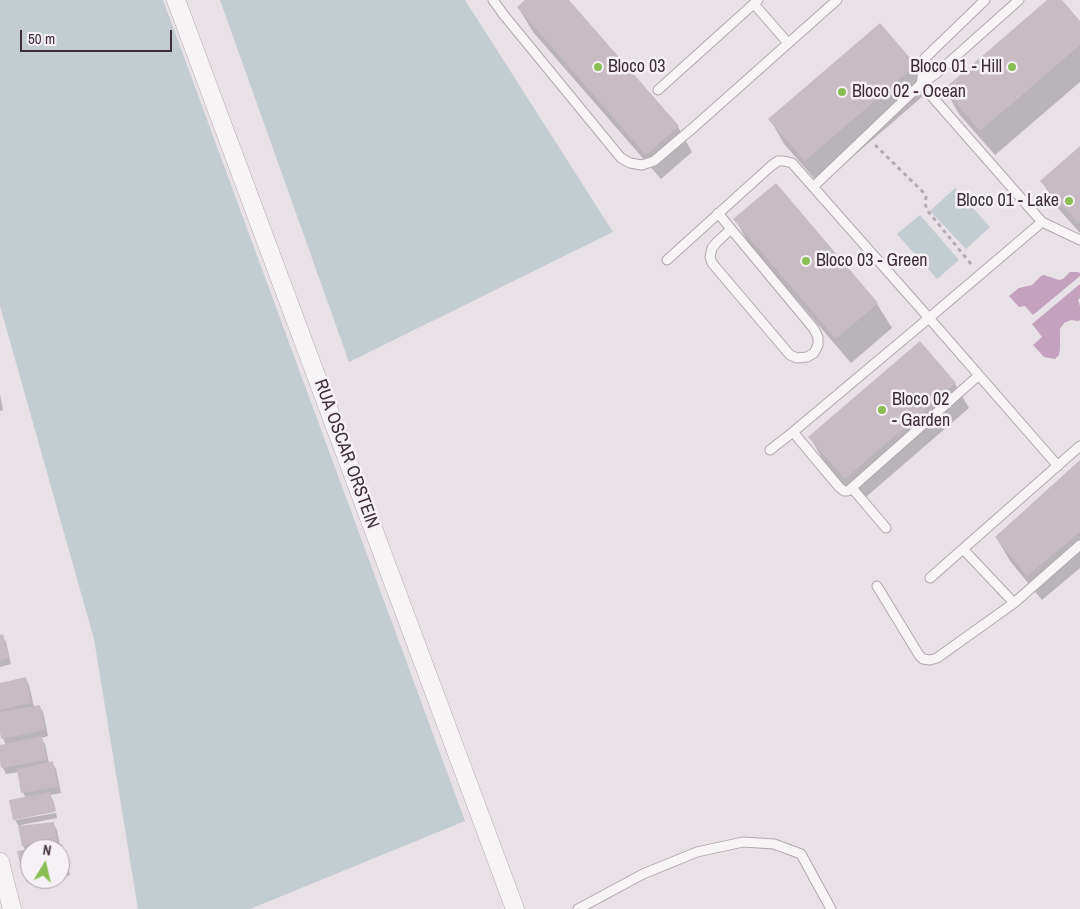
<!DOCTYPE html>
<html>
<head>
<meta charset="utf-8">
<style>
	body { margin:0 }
	#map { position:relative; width:1080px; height:909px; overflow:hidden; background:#e8e1e6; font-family:"Archivo Narrow",sans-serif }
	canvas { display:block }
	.north { position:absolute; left:20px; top:839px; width:50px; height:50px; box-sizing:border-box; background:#f6f1f5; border:1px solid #aca2aa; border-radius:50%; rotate:9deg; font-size:14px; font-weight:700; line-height:20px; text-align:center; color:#3e2c39 }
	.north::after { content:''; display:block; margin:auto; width:18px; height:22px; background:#8abe55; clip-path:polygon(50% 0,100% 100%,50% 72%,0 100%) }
	.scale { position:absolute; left:20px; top:30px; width:152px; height:22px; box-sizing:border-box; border:2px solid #3e2c39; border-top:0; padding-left:6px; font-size:15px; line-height:18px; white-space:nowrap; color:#3e2c39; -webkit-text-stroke:4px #f6f1f5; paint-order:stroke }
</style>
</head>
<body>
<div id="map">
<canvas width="1080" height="909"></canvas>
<div class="north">N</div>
<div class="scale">50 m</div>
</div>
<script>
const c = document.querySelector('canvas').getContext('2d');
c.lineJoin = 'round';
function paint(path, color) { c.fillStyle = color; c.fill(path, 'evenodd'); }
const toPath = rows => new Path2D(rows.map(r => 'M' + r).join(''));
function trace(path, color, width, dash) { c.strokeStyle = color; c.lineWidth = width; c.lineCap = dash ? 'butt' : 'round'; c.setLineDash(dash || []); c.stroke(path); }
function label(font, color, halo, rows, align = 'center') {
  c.font = font + ' "Archivo Narrow",sans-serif'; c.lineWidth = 5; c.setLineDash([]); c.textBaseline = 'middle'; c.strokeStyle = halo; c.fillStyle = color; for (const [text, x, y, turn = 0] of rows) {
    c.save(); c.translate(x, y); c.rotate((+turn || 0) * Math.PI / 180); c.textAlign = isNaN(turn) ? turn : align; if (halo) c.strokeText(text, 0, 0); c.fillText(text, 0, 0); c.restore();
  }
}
paint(toPath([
	[0,0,163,0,465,821,250,909,138,909,94,639,0,306],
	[220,0,465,0,613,232,349,362],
	[955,188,990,227,966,249,930,211],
	[920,215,959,260,937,279,897,234]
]), '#c3ccd1');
paint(toPath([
	[1070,272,1077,272,1080,273,1080,276,1033,315,1025,306,1019,307,1009,296,1019,288,1032,285,1041,276,1044,275,1059,280,1063,279],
	[1080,284,1080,298,1078,300,1080,306,1080,320,1078,321,1071,320,1064,323,1060,329,1060,349,1059,355,1055,359,1044,357,1033,345,1042,337,1032,324]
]), '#c4a1be');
paint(toPath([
	[527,0,567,0,678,127,692,152,661,179,533,32,518,7],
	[1049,0,1060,0,1080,23,1080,82,995,155,959,114,945,89],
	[880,25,915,66,930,90,820,185,784,144,770,119],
	[1080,148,1080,233,1056,206,1042,181],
	[776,185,877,304,892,328,851,363,749,244,735,219],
	[955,384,969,408,859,503,824,462,810,437],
	[0,394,3,410,0,411],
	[1080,462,1080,568,1042,600,1010,561,996,537],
	[0,636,2,636,6,642,11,664,0,667],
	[26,679,29,685,34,707,39,706,43,712,48,736,41,738,45,744,49,763,52,763,56,769,61,793,50,795,53,800,56,811,14,818,26,798,23,793,19,772,6,774,3,768,0,755,0,747,6,745,0,732,0,684],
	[56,813,57,818,21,825,21,827,53,824,57,830,60,846,61,846,65,852,70,875,60,877,60,849,30,849,30,879,46,879,27,882,24,876,26,851,23,846,19,825,18,825,15,820]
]), '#0003');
paint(toPath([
	[525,0,569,0,679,126,646,155,517,7],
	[1047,0,1062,0,1080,21,1080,45,980,131,944,89],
	[880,23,916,65,805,161,768,119],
	[1080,146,1080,221,1078,223,1040,181],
	[776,183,878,303,836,339,733,219],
	[920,341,956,383,845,479,808,437],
	[1080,460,1080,532,1027,576,995,537],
	[3,634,9,658,0,660,0,635],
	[26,677,31,703,0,710,0,683],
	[40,705,45,730,1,739,0,732,0,712],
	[42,736,47,760,1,768,0,761,0,745],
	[53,761,58,787,21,793,17,769],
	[50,792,55,812,13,820,9,800],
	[54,822,57,842,22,846,18,826],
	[62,844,68,869,60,870,60,849,38,849,38,848],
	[30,849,30,875,23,876,17,851]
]), '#c7bcc4');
const lane = toPath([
	[493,0,503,14,621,158,630,163,642,165,654,161,694,127,837,0],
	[985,0,925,58,921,84,1042,222,1080,240],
	[754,4,788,43],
	[658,90,758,0],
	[813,187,921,84,937,73,1019,0],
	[718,213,731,229,814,329,818,337,818,345,814,353,807,357,797,358,790,355,712,263,710,257,712,248,717,242,731,229],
	[667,260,771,166,778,161,784,161,792,163,929,318,1058,466],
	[793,432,839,487,844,491,848,491,978,376],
	[770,450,793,432,929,318,1042,222],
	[852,488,886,528],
	[963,549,1014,603,1080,545],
	[930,578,1080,446],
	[877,586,919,655,923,659,930,660,937,658,1014,603],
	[578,909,643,874,697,852,743,842,774,844,801,854,831,909]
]);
const street = toPath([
	[176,0,515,909],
	[0,862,12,909]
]);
trace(lane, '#b2a7af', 11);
trace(street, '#b2a7af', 19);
trace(toPath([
	[875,145,924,193,926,197,925,203,927,210,971,264]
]), '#b4acb2', 3, [4, 4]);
trace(lane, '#f7f4f6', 9);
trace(street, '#f7f4f6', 18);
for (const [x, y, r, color] of [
	[598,67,5,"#8abe55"],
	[1012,67,5,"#8abe55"],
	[842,92,5,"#8abe55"],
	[1069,201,5,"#8abe55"],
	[806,261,5,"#8abe55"],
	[882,410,5,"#8abe55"]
]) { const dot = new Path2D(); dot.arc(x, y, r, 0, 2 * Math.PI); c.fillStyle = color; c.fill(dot); trace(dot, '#f6f1f5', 2); }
label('18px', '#3e2c39', '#f6f1f5', [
	["Bloco 03",608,67],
	["Bloco 01 - Hill",1002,67,"right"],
	["Bloco 02 - Ocean",852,92],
	["Bloco 01 - Lake",1059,201,"right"],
	["Bloco 03 - Green",816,261],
	["Bloco 02",892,400],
	["- Garden",892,421]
], 'left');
label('18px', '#3e2c39', '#f6f1f5', [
	["RUA OSCAR ORSTEIN",346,454,70]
]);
</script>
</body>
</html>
